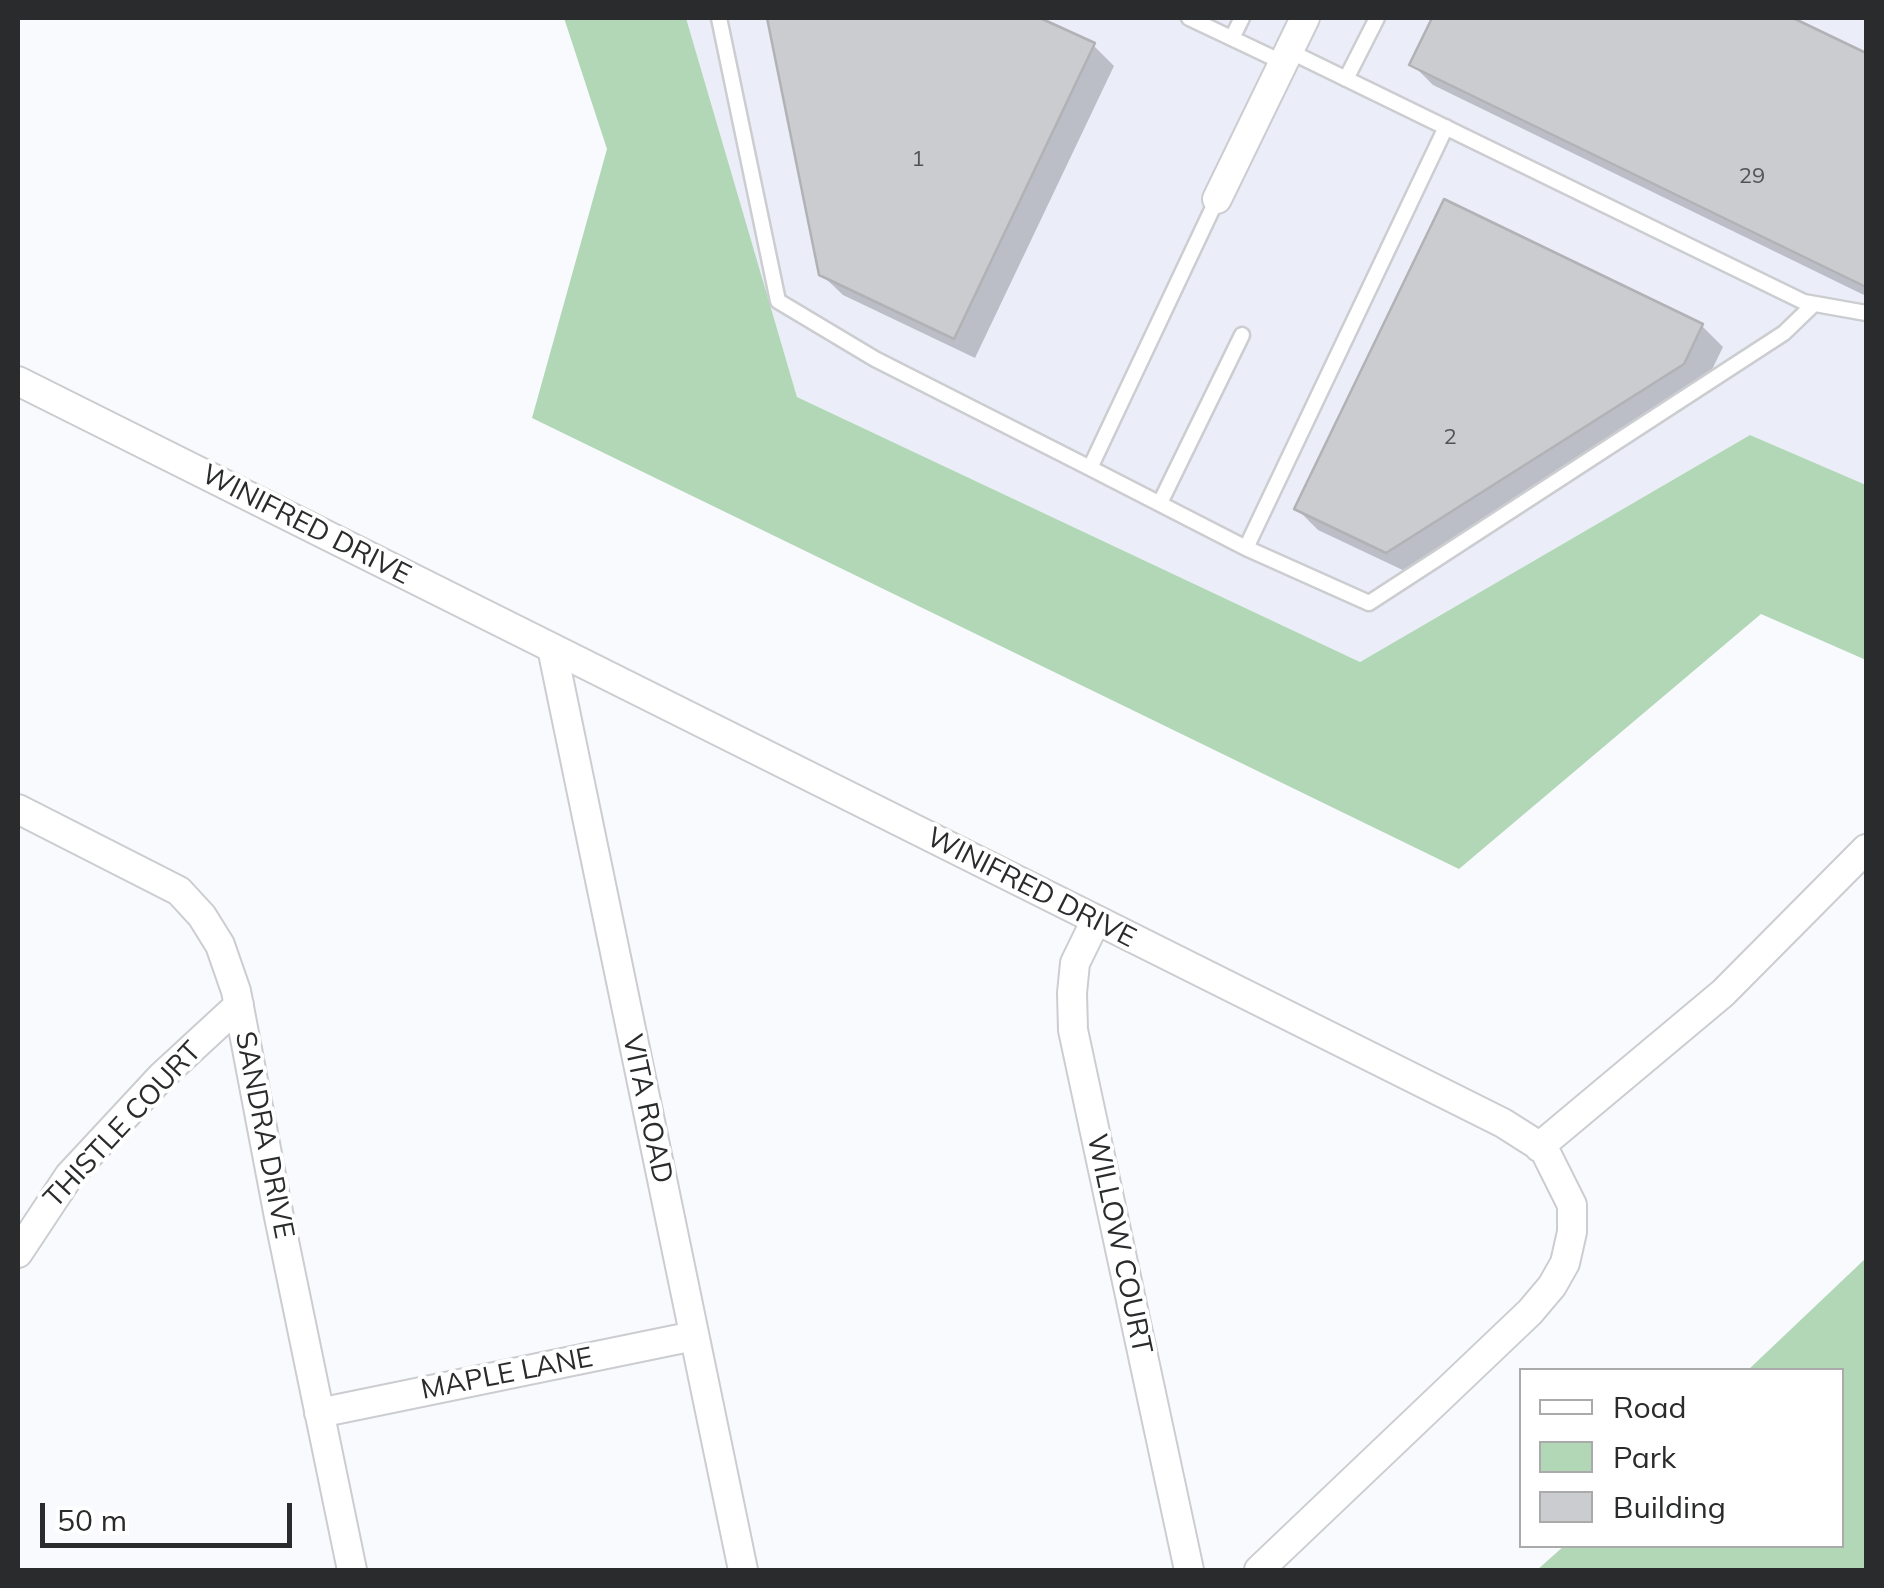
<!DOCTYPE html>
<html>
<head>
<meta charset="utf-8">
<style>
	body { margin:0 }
	#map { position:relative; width:1884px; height:1588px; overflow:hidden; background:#f9fafe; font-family:Mulish,sans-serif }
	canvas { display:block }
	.frame { position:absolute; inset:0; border:20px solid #2a2b2c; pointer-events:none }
	.legend { position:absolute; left:1519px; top:1368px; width:325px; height:180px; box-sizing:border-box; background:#fff; border:2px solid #aaaaab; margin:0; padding:12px 18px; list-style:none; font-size:30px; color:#2a2b2c }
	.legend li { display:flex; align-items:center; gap:20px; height:50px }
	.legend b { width:50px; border:2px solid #aaaaab }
	.scale { position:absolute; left:40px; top:1503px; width:252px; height:45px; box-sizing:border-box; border:5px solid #2a2b2c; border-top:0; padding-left:12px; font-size:30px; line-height:35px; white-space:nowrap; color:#2a2b2c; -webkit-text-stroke:8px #fff; paint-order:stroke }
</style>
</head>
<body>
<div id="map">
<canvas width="1884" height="1588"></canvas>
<div class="frame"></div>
<ul class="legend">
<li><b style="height:12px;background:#fff"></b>Road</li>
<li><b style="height:28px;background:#b2d7b7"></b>Park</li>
<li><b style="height:28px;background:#cbccd0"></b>Building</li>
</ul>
<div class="scale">50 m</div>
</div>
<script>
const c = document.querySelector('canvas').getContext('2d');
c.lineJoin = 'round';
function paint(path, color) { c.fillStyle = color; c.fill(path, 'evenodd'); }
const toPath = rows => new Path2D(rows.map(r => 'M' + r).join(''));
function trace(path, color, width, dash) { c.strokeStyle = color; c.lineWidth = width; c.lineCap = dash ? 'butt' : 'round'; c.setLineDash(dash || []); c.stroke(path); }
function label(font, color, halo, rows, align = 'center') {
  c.font = font + ' Mulish,sans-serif'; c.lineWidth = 8; c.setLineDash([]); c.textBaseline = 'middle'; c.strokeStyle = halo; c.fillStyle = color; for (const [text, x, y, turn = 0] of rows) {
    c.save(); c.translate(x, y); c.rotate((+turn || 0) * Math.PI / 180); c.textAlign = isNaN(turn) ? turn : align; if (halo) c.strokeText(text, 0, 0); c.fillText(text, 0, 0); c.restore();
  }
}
paint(toPath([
	[686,18,1866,18,1866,485,1750,435,1360,662,797,397]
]), '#ebeef9');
paint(toPath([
	[564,18,686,18,797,397,1360,662,1750,435,1866,485,1866,660,1761,614,1459,869,532,418,607,149],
	[1866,1258,1866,1570,1537,1570,1564,1546,1842,1546,1842,1370,1748,1370]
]), '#b2d7b7');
paint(toPath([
	[770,18,1035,18,1093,45,1114,66,975,358,843,295,821,274],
	[1435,18,1787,18,1866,56,1866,296,1433,85,1412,64],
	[1702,326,1723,347,1705,384,1409,573,1318,530,1297,509]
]), '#0003');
const building = toPath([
	[767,18,1040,18,1095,43,954,339,819,275,767,18],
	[1432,18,1793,18,1866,53,1866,287,1409,65,1432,18],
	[1444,199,1703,324,1684,364,1386,553,1294,509,1444,199]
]);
paint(building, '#cbccd0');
trace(building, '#b1b2b6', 2.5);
const service = toPath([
	[719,18,778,301,875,359,1090,468,1217,199],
	[1189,18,1284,63],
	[1232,38,1242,18],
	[1289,51,1804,302,1866,313],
	[1346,79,1377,18],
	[1090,468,1246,548,1369,603,1784,333,1814,304],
	[1160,503,1242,335],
	[1246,548,1446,127]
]);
const minor = toPath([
	[1217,199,1305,18],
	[18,381,1503,1123,1544,1149,1572,1205,1572,1232,1565,1263,1552,1286,1530,1312,1259,1570],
	[552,648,743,1570],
	[18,809,179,891,202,916,220,945,236,991,279,1217,352,1570],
	[1096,920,1075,963,1072,993,1073,1030,1189,1570],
	[1539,1147,1723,993,1866,849],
	[18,1253,69,1176,162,1076,239,1005],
	[319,1413,694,1336]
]);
trace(service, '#cccdd1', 19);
trace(minor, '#cccdd1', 32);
trace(service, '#fff', 14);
trace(minor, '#fff', 28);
label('22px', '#525355', null, [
	["1",918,159],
	["29",1752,176],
	["2",1450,437]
]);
label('28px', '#2a2b2c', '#fff', [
	["WINIFRED DRIVE",306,525,27],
	["WINIFRED DRIVE",1031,888,27],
	["VITA ROAD",647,1109,78],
	["THISTLE COURT",123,1125,-47],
	["SANDRA DRIVE",264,1135,79],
	["WILLOW COURT",1119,1244,78],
	["MAPLE LANE",507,1374,-11]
]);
</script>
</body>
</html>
